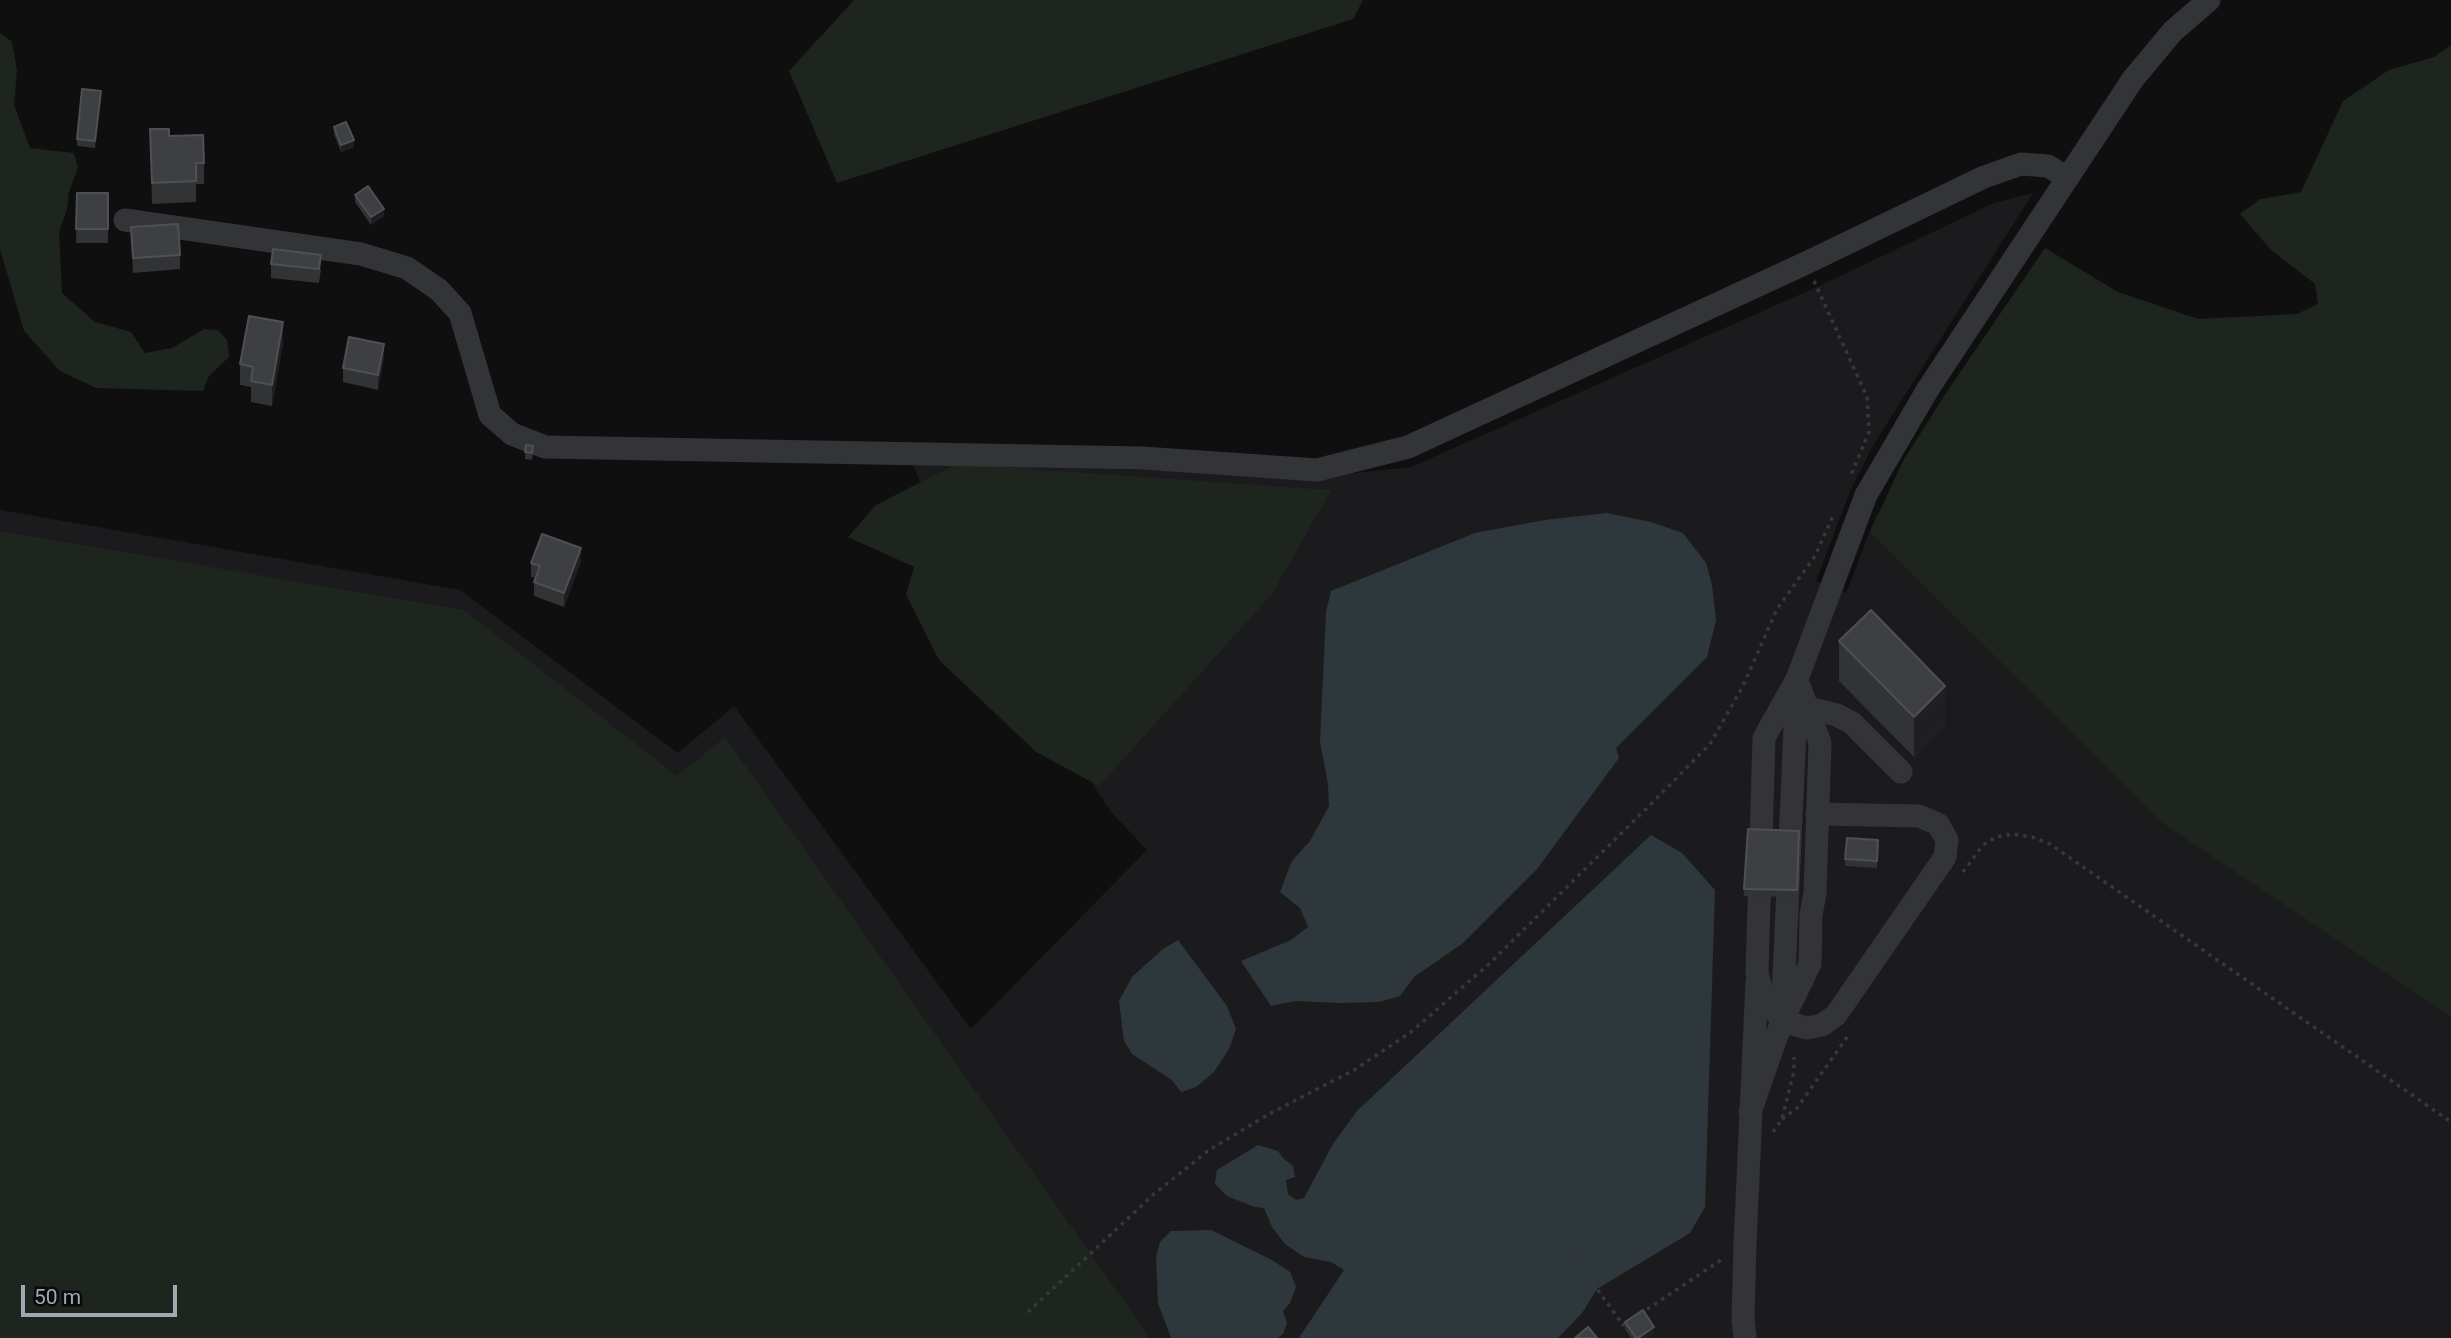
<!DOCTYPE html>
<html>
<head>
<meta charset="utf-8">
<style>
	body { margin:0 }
	#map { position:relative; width:2451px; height:1338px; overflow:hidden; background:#0f0f10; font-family:Roboto,sans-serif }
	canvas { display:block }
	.scale { position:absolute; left:21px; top:1285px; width:156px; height:32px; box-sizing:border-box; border:4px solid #a1a8b0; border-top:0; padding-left:9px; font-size:21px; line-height:24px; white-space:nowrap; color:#a1a8b0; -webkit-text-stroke:5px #0a0a0b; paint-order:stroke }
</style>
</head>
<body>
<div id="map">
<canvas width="2451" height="1338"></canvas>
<div class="scale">50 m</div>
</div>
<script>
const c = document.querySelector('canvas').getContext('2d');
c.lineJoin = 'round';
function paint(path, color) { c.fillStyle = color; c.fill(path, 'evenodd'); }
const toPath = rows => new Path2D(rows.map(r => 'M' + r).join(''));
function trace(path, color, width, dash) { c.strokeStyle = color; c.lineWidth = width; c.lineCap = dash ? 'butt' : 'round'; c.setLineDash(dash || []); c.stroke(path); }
paint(toPath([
	[2033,193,1874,444,1851,489,1816,581,1846,593,1877,513,2157,794,2451,997,2451,1338,0,1338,0,510,460,590,678,753,734,706,971,1029,1147,850,1111,812,957,578,913,464,1337,475,1411,467,1817,287,1994,203]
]), '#1b1b1d');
paint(toPath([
	[854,0,1363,0,1353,19,837,183,789,71],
	[0,33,12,42,17,71,14,105,30,148,74,153,78,168,69,192,67,209,59,232,62,293,95,322,131,332,145,353,172,348,204,329,218,330,227,340,229,357,209,376,203,391,96,388,60,371,24,331,0,249],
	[2451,45,2451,1016,2164,824,1870,532,1903,461,1948,390,2045,248,2118,292,2198,319,2297,314,2318,304,2315,284,2271,250,2240,214,2260,199,2301,192,2343,101,2389,70,2434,57],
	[956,464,1331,490,1272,594,1099,786,1036,752,939,660,906,594,914,567,848,537,876,505],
	[0,531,464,610,677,776,725,737,1150,1338,0,1338]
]), '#1e241e');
paint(toPath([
	[1607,513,1651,522,1683,533,1706,563,1712,585,1716,620,1707,657,1616,748,1619,758,1537,869,1463,943,1414,977,1400,996,1379,1002,1340,1003,1296,1001,1271,1006,1241,961,1291,940,1308,927,1300,908,1280,892,1292,861,1310,841,1329,806,1328,784,1320,742,1326,612,1331,591,1475,533,1545,520],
	[1651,835,1682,853,1715,890,1705,1207,1690,1233,1597,1289,1582,1313,1558,1338,1299,1338,1344,1270,1331,1262,1304,1257,1285,1244,1272,1227,1264,1208,1255,1207,1227,1196,1215,1184,1217,1170,1258,1145,1278,1151,1283,1158,1293,1166,1295,1177,1286,1180,1288,1194,1296,1200,1304,1198,1333,1144,1357,1111],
	[1178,940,1227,1006,1236,1029,1229,1049,1214,1072,1196,1087,1181,1092,1172,1080,1132,1054,1124,1041,1119,1001,1132,977,1163,949],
	[1211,1230,1272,1260,1290,1272,1296,1287,1290,1303,1283,1311,1287,1323,1283,1334,1278,1338,1171,1338,1158,1303,1156,1258,1160,1242,1171,1231]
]), '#2e383c');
trace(toPath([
	[1814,281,1867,397,1869,432,1851,475],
	[1963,872,1983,845,1996,837,2013,834,2032,837,2050,844,2451,1122],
	[1782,1119,1797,1108,1850,1033],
	[1773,1132,1782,1119,1794,1071,1794,1057],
	[1548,1221,1623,1325,1628,1322],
	[1028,1312,1154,1194,1209,1150,1271,1113,1354,1070,1411,1032,1489,964,1651,804,1710,744,1743,686,1777,609,1815,556,1834,514],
	[1640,1314,1724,1258]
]), '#36393c', 3.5, [3.5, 5]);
trace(toPath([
	[125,220,361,254,407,268,439,290,460,313,490,415,512,434,545,447,1143,458,1317,470,1408,447,1806,263,1984,177,2021,164,2048,166,2066,177],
	[1808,708,1837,715,1852,723,1901,772],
	[1817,814,1919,816,1938,824,1947,840,1945,857,1836,1015,1822,1025,1807,1028,1782,1021,1762,991,1757,973,1764,738,1797,679,1866,495,1928,389,2133,79,2173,31,2209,0],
	[1785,1015,1810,964,1811,915,1815,893,1820,743,1800,688],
	[1750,1112,1782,1021,1797,683],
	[1745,1338,1743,1320,1745,1244,1757,981]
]), '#323437', 23);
paint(toPath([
	[101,98,95,148,77,146,77,139],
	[334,127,354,147,341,152,334,134],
	[150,129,169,136,204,163,204,184,196,184,196,202,152,204],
	[77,193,108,193,108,243,76,243],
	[355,195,384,216,371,225,355,202],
	[131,227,180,255,180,269,133,273],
	[271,264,321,269,319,283,271,278],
	[283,343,272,406,251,402,251,387,240,385,240,364],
	[384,358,378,390,343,382,343,368],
	[525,452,533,453,532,460,525,459],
	[581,562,564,607,534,596,534,582,536,578,531,577,531,563],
	[1839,641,1945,726,1914,757,1839,681],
	[1748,829,1799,831,1797,897,1744,896],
	[1878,840,1877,868,1845,866,1845,859],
	[1625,1322,1654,1334,1648,1338,1631,1338,1625,1329]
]), '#323335');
paint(toPath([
	[354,140,354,147,341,152,341,145],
	[384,209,384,216,371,225,371,217],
	[283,322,283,343,272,406,272,385],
	[384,344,384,358,378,390,378,375],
	[581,548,581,562,564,607,564,593],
	[1945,686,1945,726,1914,757,1914,717],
	[1654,1327,1654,1334,1648,1338,1638,1338]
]), '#1f1f21');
const building = toPath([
	[82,89,101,91,95,141,77,139,82,89],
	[346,122,354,140,341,145,334,127,346,122],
	[150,129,169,129,169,136,203,135,204,163,196,163,196,181,152,183,150,129],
	[368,186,384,209,371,217,355,195,368,186],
	[77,193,108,193,108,229,76,229,77,193],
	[178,224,180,255,133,258,131,227,178,224],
	[273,249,321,255,319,269,271,264,273,249],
	[249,316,283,322,272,385,251,381,253,367,240,364,249,316],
	[349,337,384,344,378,375,343,368,349,337],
	[526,445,533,446,532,453,525,452,526,445],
	[542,534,581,548,564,593,534,582,540,566,531,563,542,534],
	[1871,610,1945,686,1914,717,1839,641,1871,610],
	[1748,829,1799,831,1797,890,1744,889,1748,829],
	[1847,838,1878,840,1877,861,1845,859,1847,838],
	[1643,1310,1654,1327,1638,1338,1636,1338,1625,1322,1643,1310],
	[1588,1327,1597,1338,1575,1338,1588,1327]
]);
paint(building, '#3e3f42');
trace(building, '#4e5054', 2);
</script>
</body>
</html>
